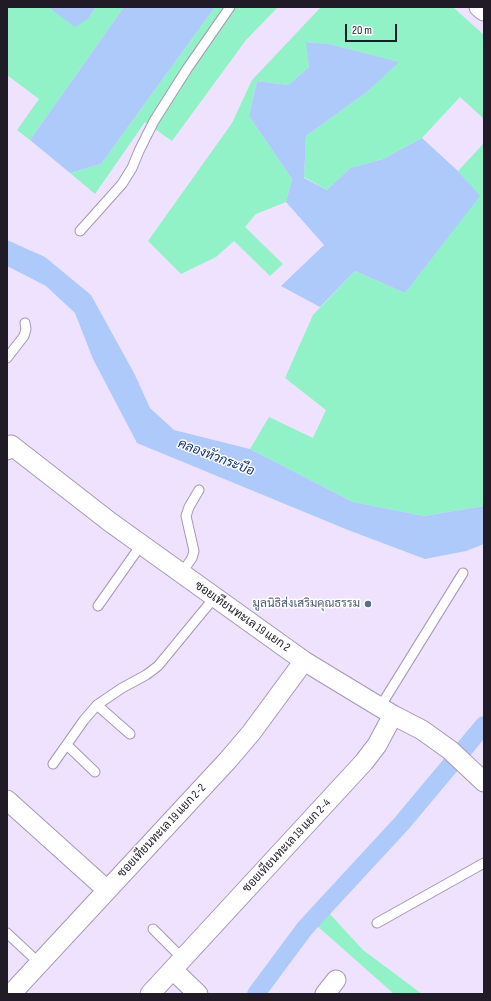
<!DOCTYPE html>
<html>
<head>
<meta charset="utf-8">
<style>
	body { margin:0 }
	#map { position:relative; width:491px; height:1001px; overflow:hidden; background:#eee2fe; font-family:"Sofia Sans Condensed",sans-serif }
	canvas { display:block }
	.frame { position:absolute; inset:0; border:8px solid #201b27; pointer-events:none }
	.scale { position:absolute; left:345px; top:24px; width:52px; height:18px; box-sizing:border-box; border:2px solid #201b27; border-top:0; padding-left:5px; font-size:12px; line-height:14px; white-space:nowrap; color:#201b27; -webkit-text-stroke:3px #fff; paint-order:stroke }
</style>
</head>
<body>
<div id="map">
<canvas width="491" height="1001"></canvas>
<div class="frame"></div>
<div class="scale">20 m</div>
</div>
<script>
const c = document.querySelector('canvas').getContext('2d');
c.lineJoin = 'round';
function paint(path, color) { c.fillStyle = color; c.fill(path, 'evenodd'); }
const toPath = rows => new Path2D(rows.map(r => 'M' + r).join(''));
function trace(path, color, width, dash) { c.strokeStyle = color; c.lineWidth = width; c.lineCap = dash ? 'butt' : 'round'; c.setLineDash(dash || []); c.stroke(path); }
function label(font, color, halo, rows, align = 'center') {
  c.font = font + ' "Sofia Sans Condensed",Sarabun,sans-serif'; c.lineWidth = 3; c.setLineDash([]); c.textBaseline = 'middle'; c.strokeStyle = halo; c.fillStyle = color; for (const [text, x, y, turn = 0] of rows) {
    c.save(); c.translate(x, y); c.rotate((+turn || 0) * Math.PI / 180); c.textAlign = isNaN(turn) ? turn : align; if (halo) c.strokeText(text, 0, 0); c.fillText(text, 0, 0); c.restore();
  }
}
paint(toPath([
	[7,7,50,7,52,10,88,19,96,7,124,7,30,140,17,130,39,99,7,75],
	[215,7,278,7,246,40,172,141,145,122,95,194,70,173,101,164],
	[321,7,453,7,484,35,484,119,460,97,422,138,383,159,350,168,327,190,304,177,306,136,367,92,398,62,329,44,307,42,309,67,288,85,257,81,249,116,292,179,286,202,256,214,245,227,283,264,270,276,234,241,216,257,181,274,148,241,232,123,252,80],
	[484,143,484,506,424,516,353,502,250,449,269,417,313,438,326,410,285,378,313,315,355,271,405,293,479,196,458,171],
	[330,914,363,950,422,994,394,994,315,924]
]), '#91f2c7');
paint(toPath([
	[50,7,96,7,88,19,75,27,52,10],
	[124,7,215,7,101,164,70,173,30,140],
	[306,42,329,44,399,62,367,92,306,136,304,178,327,190,350,168,383,159,422,138,458,171,480,196,405,293,355,271,320,307,281,286,324,245,286,202,292,179,249,116,257,81,288,85,309,67],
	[7,240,45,257,91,295,134,373,150,408,174,430,250,449,353,502,424,516,484,506,484,544,466,551,425,559,348,530,137,443,93,359,75,313,46,286,7,266]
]), '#adcafb');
trace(toPath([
	[256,994,305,928,402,823,484,725]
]), '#adcafb', 18);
const service = toPath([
	[80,231,122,184,132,168,139,151,154,121,187,69,230,7],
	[7,358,24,336,26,329,25,323],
	[181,574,192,558,194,551,186,516,189,507,199,490],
	[98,606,141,545],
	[97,705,130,734],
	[380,707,463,573],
	[67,745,95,772],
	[53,764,84,720,97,705,122,688,146,675,158,666,214,598],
	[377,923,484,863],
	[153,929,183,959],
	[7,933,39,963]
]);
const minor = toPath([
	[479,7,484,11],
	[7,450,11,445,110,522,304,661,393,715,422,730,450,750,484,782],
	[7,800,107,890],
	[173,970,198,994],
	[11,994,228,760,251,733,304,661],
	[150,994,364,762,377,745,393,715],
	[325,994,336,980]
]);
trace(service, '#a697b7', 11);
trace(minor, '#a697b7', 21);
trace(service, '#fff', 9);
trace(minor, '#fff', 19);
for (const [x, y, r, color] of [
	[368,604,4,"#5c6f8a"]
]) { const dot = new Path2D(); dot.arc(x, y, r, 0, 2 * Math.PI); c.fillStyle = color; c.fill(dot); trace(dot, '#fff', 1.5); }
label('12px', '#4e5e75', '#fff', [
	["มูลนิธิส่งเสริมคุณธรรม",360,604]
], 'right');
label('12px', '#201b27', '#fff', [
	["ซอยเทียนทะเล 19 แยก 2",242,617,35],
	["ซอยเทียนทะเล 19 แยก 2-2",162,831,-47],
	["ซอยเทียนทะเล 19 แยก 2-4",287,846,-47]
]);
label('italic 13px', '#0b3276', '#fff', [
	["คลองหัวกระบือ",216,458,21]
]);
</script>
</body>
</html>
